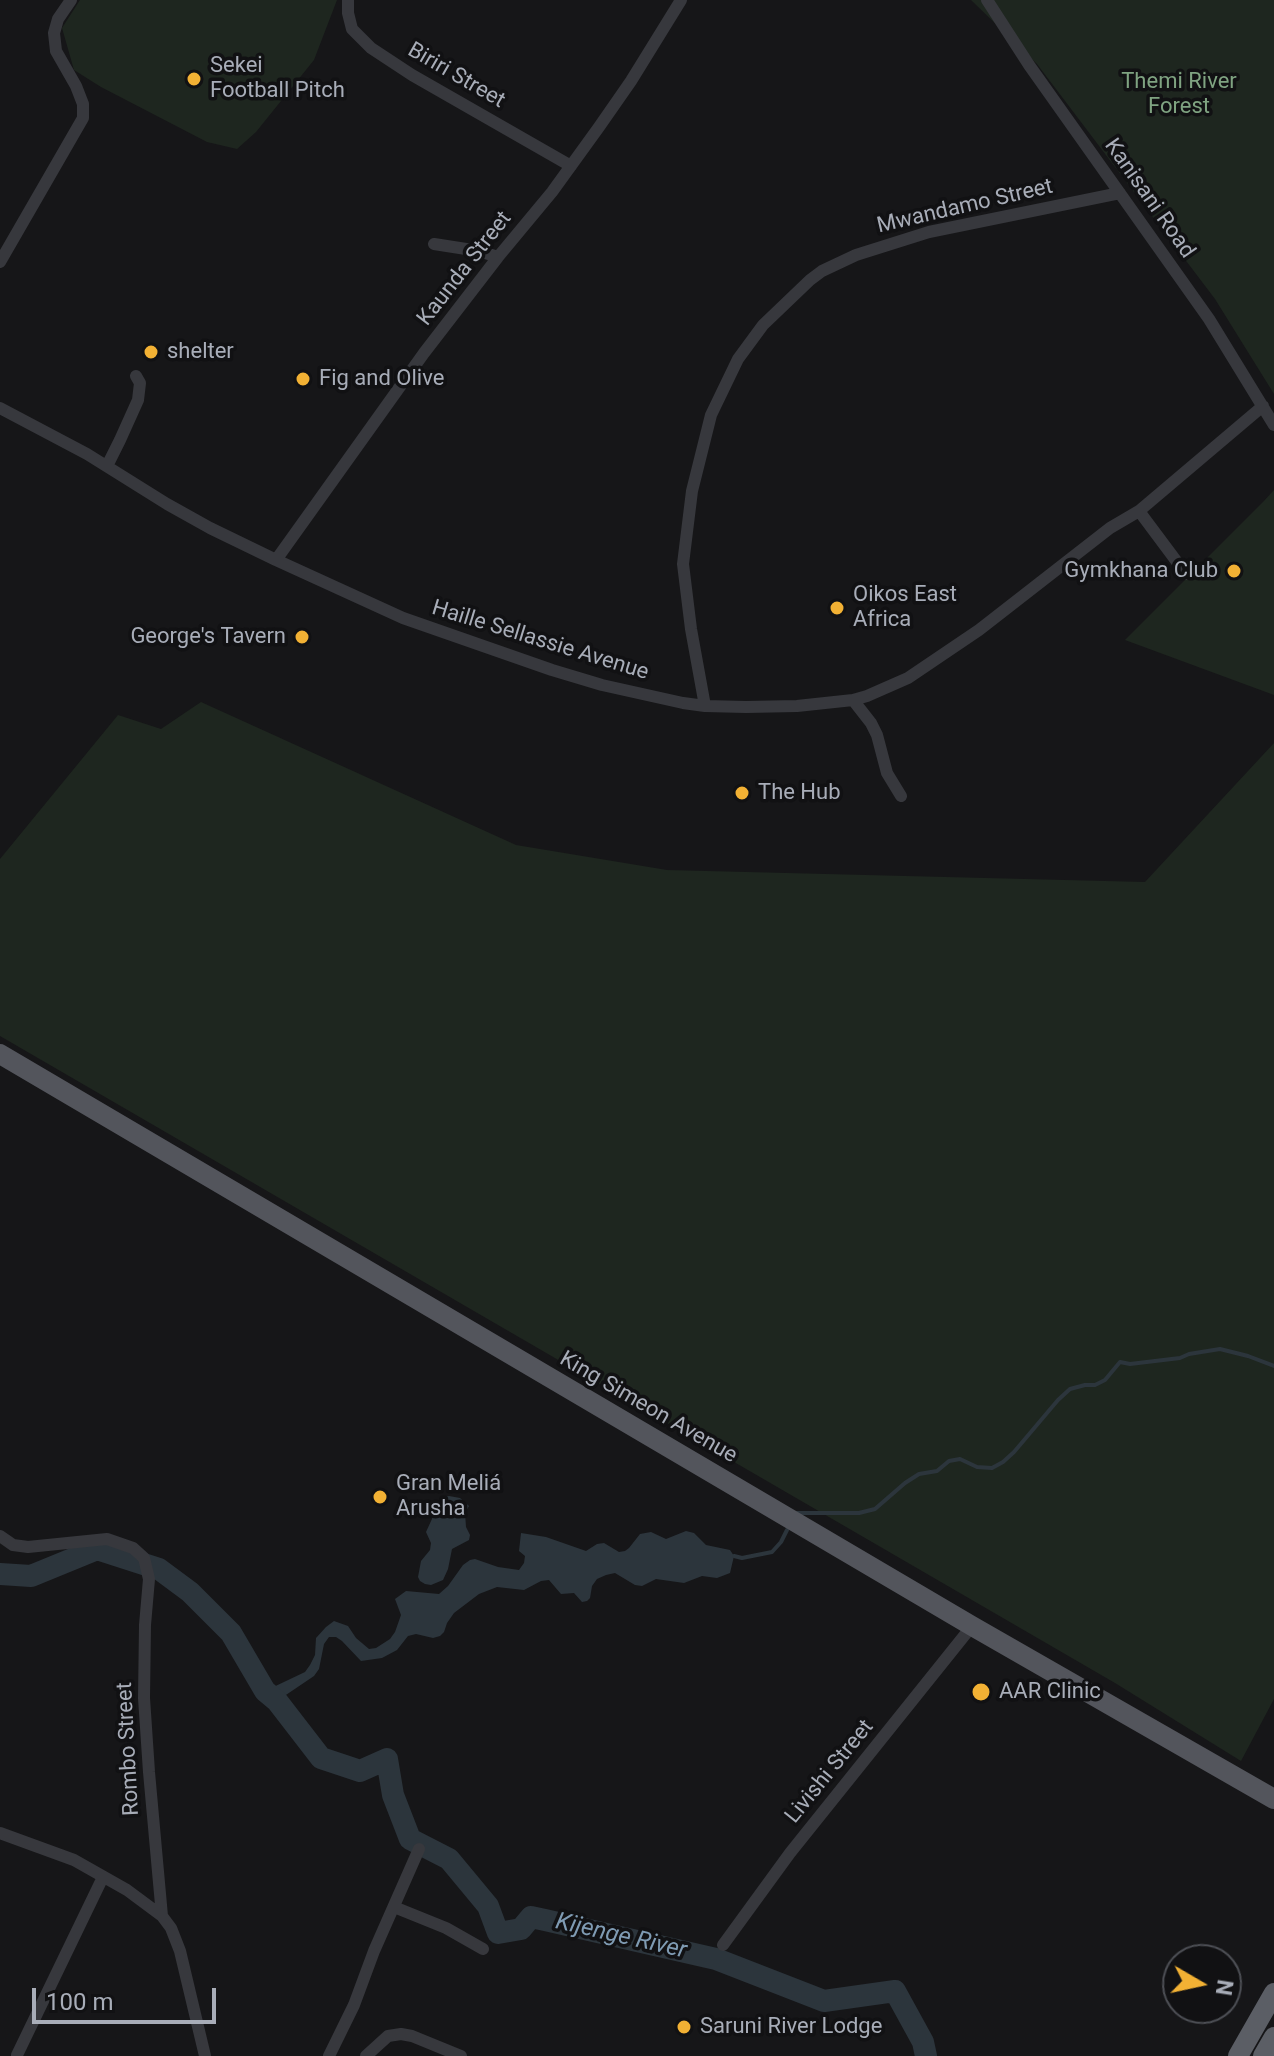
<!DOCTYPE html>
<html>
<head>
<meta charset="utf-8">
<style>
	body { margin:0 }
	#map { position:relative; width:1274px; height:2056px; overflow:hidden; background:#161618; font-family:Roboto,sans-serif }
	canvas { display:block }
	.north { position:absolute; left:1162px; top:1944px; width:80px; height:80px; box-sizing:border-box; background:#111113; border:2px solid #4d4f55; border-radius:50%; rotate:99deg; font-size:22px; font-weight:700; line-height:32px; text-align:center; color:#a8adb8 }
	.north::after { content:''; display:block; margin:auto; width:28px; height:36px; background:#f2b134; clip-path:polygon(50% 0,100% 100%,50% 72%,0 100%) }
	.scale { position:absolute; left:32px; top:1988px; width:184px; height:36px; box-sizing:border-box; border:4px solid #a8adb8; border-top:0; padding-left:10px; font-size:24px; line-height:28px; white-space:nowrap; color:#a8adb8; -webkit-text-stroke:6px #111113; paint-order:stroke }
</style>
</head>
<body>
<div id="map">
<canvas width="1274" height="2056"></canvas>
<div class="north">N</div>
<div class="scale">100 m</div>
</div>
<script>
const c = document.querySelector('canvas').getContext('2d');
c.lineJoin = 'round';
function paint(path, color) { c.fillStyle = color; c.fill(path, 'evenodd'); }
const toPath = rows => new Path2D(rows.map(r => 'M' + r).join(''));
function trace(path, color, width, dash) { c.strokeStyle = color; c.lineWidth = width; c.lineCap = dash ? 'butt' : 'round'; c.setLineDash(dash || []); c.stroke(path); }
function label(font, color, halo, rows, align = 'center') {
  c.font = font + ' Roboto,sans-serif'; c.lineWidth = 7; c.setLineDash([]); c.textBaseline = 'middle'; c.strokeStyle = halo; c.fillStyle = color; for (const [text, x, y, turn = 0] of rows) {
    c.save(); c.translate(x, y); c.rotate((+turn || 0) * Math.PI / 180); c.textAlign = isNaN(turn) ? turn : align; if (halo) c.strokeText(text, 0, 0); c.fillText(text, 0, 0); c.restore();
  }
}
paint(toPath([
	[80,0,337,0,314,60,256,132,237,149,207,142,101,87,74,70,62,28],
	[971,0,1274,0,1274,394,1215,299,1037,64],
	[1274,490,1274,695,1125,640,1263,502],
	[201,702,516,845,667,870,1145,882,1274,743,1274,1699,1241,1761,1115,1683,0,1036,0,859,118,715,161,729]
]), '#1e261f');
paint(toPath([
	[449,1496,460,1498,469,1506,465,1513,466,1527,470,1535,469,1540,452,1549,448,1569,443,1580,431,1585,425,1584,420,1581,418,1577,421,1561,430,1550,431,1543,426,1532,442,1497],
	[686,1531,694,1533,706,1545,730,1550,734,1556,730,1573,717,1578,702,1576,684,1583,656,1579,642,1586,635,1585,615,1573,606,1575,597,1579,592,1586,590,1598,587,1601,582,1602,574,1593,561,1594,549,1580,541,1581,524,1590,497,1587,479,1594,454,1613,447,1623,444,1632,440,1636,433,1638,416,1634,408,1636,397,1650,382,1658,361,1661,342,1641,336,1637,329,1637,324,1644,319,1669,314,1676,277,1701,265,1691,305,1672,310,1665,315,1655,316,1638,326,1627,334,1621,348,1626,356,1638,369,1649,376,1648,390,1639,395,1632,401,1615,395,1599,406,1591,439,1594,448,1586,463,1565,470,1560,475,1559,498,1567,519,1570,524,1563,525,1556,519,1551,521,1533,546,1537,586,1551,597,1544,604,1543,619,1552,625,1551,629,1548,640,1534,651,1532,666,1539]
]), '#2c353c');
trace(toPath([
	[797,1513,859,1513,875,1509,905,1483,919,1474,937,1471,949,1461,960,1459,977,1467,992,1468,1003,1462,1014,1452,1058,1400,1070,1389,1085,1385,1095,1385,1105,1380,1120,1362,1130,1364,1180,1358,1189,1354,1220,1349,1248,1356,1274,1366],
	[734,1556,742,1558,772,1552,781,1542,787,1530]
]), '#2c353c', 4);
trace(toPath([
	[0,1574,31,1576,97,1549,159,1569,190,1592,231,1633,265,1691,277,1701,321,1758,360,1771,387,1759,393,1795,410,1839,449,1859,488,1906,498,1933,521,1929,531,1917,545,1920,716,1959,824,2001,895,1991,923,2042,926,2056]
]), '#2c353c', 22);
trace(toPath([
	[348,0,348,13,352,29,371,48,412,75,571,166],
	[987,0,1029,65,1209,319,1274,425],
	[434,244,479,251,498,257],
	[0,262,83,118,83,104,76,86,56,51,54,33,58,19,71,0],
	[0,408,87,454,167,504,210,528,276,560,403,618,552,670,602,685,683,703,705,706,746,707,797,706,853,700,867,696,908,678,979,630,1110,528,1139,511,1263,406],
	[107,466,120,440,138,400,140,383,136,376],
	[1139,511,1186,574],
	[276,560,424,353,498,257,552,192,599,127,631,81,681,0],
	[853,700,871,723,877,735,887,773,901,796],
	[705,706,691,629,683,564,692,491,711,415,738,359,763,325,810,280,822,271,856,255,929,232,1120,193],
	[0,1536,13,1545,28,1547,107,1539,133,1548,144,1558,149,1579,145,1625,144,1698,149,1772,162,1916],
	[0,1833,74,1860,127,1890,162,1916,171,1928,180,1951,205,2056],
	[394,1907,446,1928,483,1949],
	[723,1945,790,1853,972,1626],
	[17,2055,103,1877],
	[329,2056,354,2005,374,1951,419,1849],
	[366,2056,388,2036,401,2034,412,2036,461,2056]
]), '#37383d', 12);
trace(toPath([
	[0,1054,972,1626,1274,1799]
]), '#53555c', 20);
trace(toPath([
	[1238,2056,1274,1993],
	[1263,2056,1274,2037]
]), '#5b5e65', 20);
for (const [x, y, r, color] of [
	[194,79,8,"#f2b134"],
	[151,352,8,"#f2b134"],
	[303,379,8,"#f2b134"],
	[1234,571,8,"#f2b134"],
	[837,608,8,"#f2b134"],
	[302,637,8,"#f2b134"],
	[742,793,8,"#f2b134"],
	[380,1497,8,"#f2b134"],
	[981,1692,10,"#f2b134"],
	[684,2027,8,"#f2b134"]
]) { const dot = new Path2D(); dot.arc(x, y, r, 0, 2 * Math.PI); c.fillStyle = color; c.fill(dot); trace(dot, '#111113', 3); }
label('22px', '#a8adb8', '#111113', [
	["Sekei",210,66],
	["Football Pitch",210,91],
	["shelter",167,352],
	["Fig and Olive",319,379],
	["Gymkhana Club",1218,571,"right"],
	["Oikos East",853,595],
	["Africa",853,620],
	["George's Tavern",286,637,"right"],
	["The Hub",758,793],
	["Gran Meliá",396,1484],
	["Arusha",396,1509],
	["AAR Clinic",999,1692],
	["Saruni River Lodge",700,2027]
], 'left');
label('22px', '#a8adb8', '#111113', [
	["Biriri Street",456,76,30],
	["Kanisani Road",1149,199,55],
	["Mwandamo Street",965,207,-13],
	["Kaunda Street",465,269,-52],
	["Haille Sellassie Avenue",540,641,17],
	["King Simeon Avenue",648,1408,30],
	["Rombo Street",129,1749,-93],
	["Livishi Street",830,1772,-51]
]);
label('22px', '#7fa381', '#111113', [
	["Themi River",1179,82],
	["Forest",1179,107]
]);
label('italic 24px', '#7f9bb3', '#111113', [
	["Kijenge River",621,1937,13]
]);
</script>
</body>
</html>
